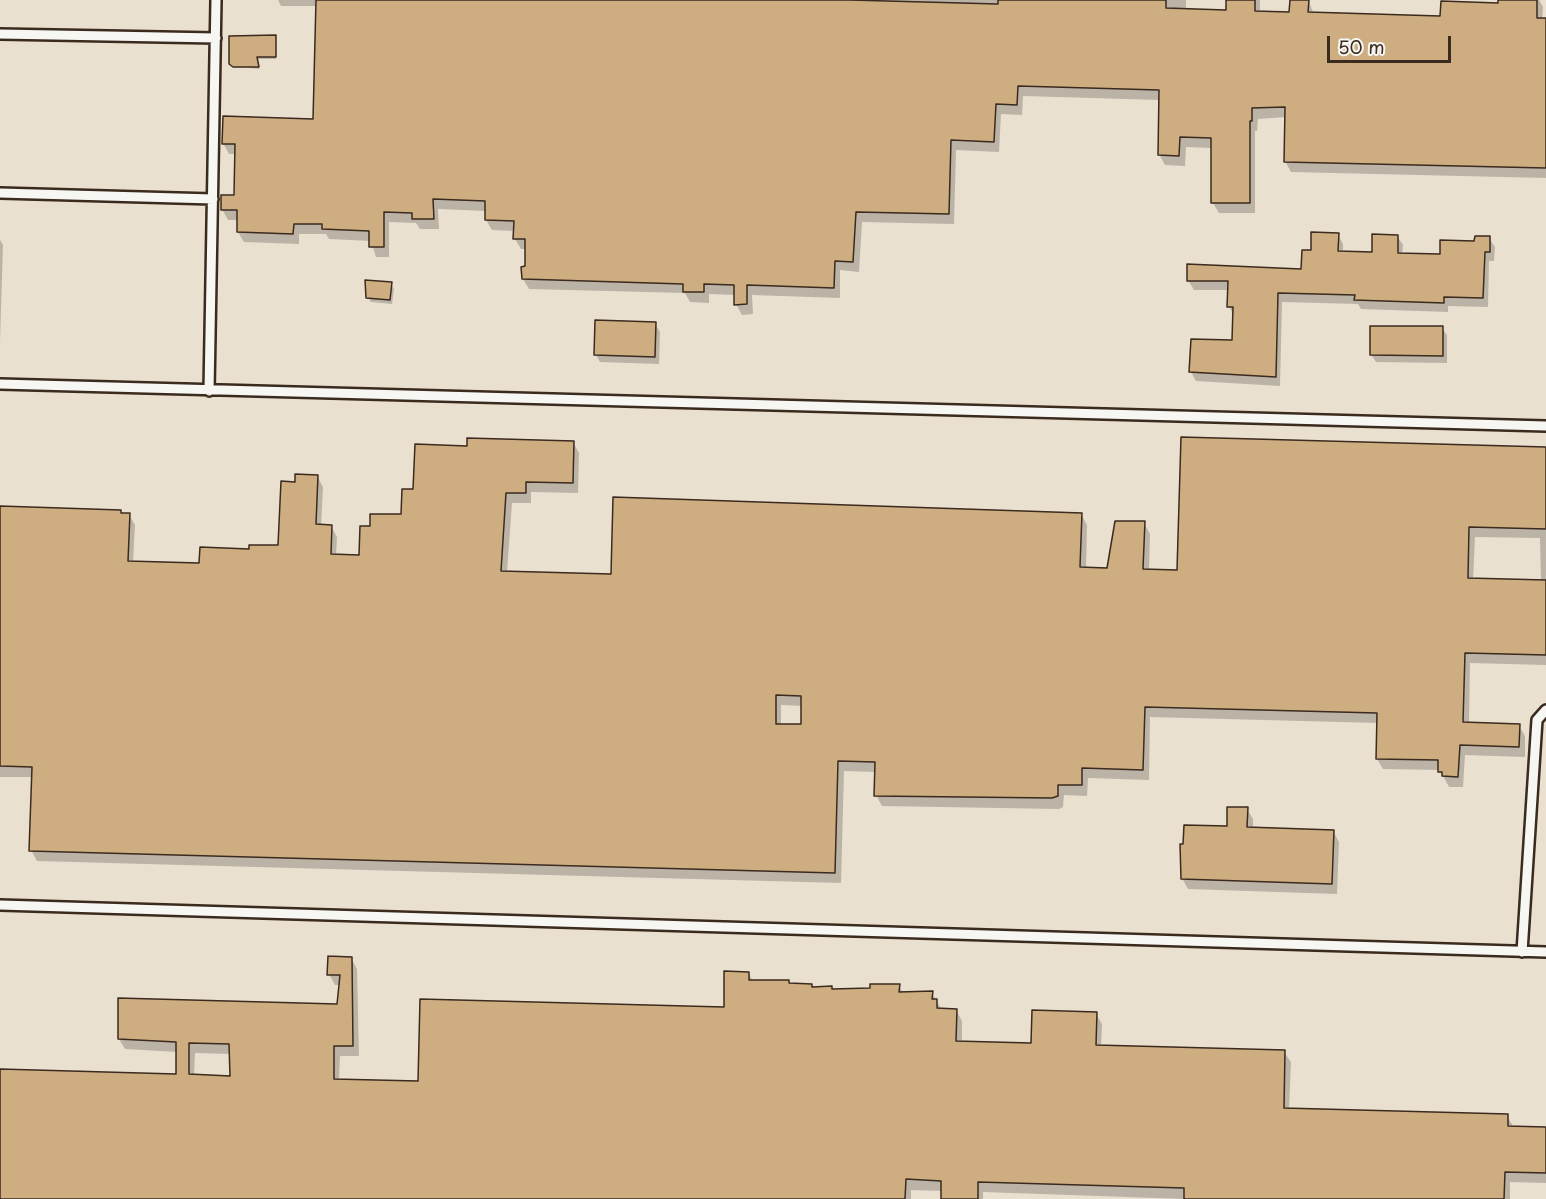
<!DOCTYPE html>
<html>
<head>
<meta charset="utf-8">
<style>
	body { margin:0 }
	#map { position:relative; width:1546px; height:1199px; overflow:hidden; background:#f6f6f2; font-family:"Playpen Sans",sans-serif }
	canvas { display:block }
	.scale { position:absolute; left:1327px; top:36px; width:124px; height:27px; box-sizing:border-box; border:3px solid #3b2a1e; border-top:0; padding-left:8px; font-size:18px; line-height:21px; white-space:nowrap; color:#3b2a1e; -webkit-text-stroke:4px #f6f6f2; paint-order:stroke }
</style>
</head>
<body>
<div id="map">
<canvas width="1546" height="1199"></canvas>
<div class="scale">50 m</div>
</div>
<script>
const c = document.querySelector('canvas').getContext('2d');
c.lineJoin = 'round';
function paint(path, color) { c.fillStyle = color; c.fill(path, 'evenodd'); }
const toPath = rows => new Path2D(rows.map(r => 'M' + r).join(''));
function trace(path, color, width, dash) { c.strokeStyle = color; c.lineWidth = width; c.lineCap = dash ? 'butt' : 'round'; c.setLineDash(dash || []); c.stroke(path); }
paint(toPath([
	[0,0,1546,0,1546,1199,0,1199]
]), '#eae0d0');
paint(toPath([
	[278,0,1186,0,1186,10,1226,11,1227,0,1260,0,1260,12,1291,13,1291,0,1308,0,1314,14,1441,17,1500,4,1500,0,1539,0,1543,7,1542,20,1546,20,1546,178,1291,172,1285,161,1286,117,1258,119,1257,131,1255,131,1255,213,1219,213,1213,203,1212,148,1186,147,1185,166,1165,165,1159,154,1160,100,1023,96,1022,115,1001,114,999,152,956,150,954,224,862,222,859,272,840,270,840,298,752,295,753,314,742,315,736,304,736,295,709,294,709,303,690,302,685,293,529,289,523,279,527,249,521,249,515,239,515,231,492,230,486,220,486,211,438,209,439,229,420,229,416,223,389,222,389,257,376,257,371,241,329,239,326,234,299,234,299,244,244,242,238,232,238,220,228,220,222,209,235,196,236,154,229,154,223,143,314,120,317,6,281,6],
	[275,37,276,59,258,59,259,69,232,66],
	[1338,235,1343,244,1343,252,1373,253,1397,236,1403,245,1402,255,1441,256,1489,238,1495,247,1494,261,1489,261,1488,307,1448,306,1448,312,1361,309,1358,304,1282,302,1280,386,1196,381,1191,372,1234,342,1234,316,1229,306,1229,290,1194,290,1188,280,1303,270,1312,252],
	[0,240,3,245,0,342],
	[391,284,394,289,392,304,371,302,368,297],
	[655,324,660,332,659,364,600,362,596,355],
	[1442,328,1447,335,1447,363,1376,362,1371,354],
	[573,442,579,453,578,493,531,492,531,503,512,503,507,572,612,575,1081,514,1087,525,1086,569,1108,569,1144,523,1150,534,1149,570,1179,571,1546,449,1546,665,1470,663,1469,724,1519,726,1525,736,1525,757,1465,755,1463,787,1449,787,1440,770,1383,769,1377,759,1378,723,1150,717,1149,780,1088,778,1087,796,1064,795,1063,807,1059,809,882,806,876,795,876,772,844,771,841,883,37,861,31,850,33,777,0,777,0,508,129,515,135,525,133,562,200,564,250,551,280,547,296,483,317,476,323,487,321,526,331,526,337,537,336,556,361,557,372,528,403,516,414,491,468,448],
	[1475,537,1540,538,1541,581,1473,580],
	[781,705,803,706,802,726,781,726],
	[1247,809,1253,819,1253,829,1333,831,1339,842,1337,894,1188,889,1182,878],
	[351,958,357,969,359,1056,340,1056,339,1080,419,1083,726,1009,748,973,753,981,789,982,790,985,811,985,813,988,833,990,899,986,903,993,932,993,942,1010,956,1010,962,1021,962,1042,1033,1044,1096,1014,1102,1024,1101,1046,1284,1052,1291,1062,1289,1109,1507,1116,1513,1126,1546,1129,1546,1183,1510,1182,1510,1199,1185,1199,983,1192,983,1199,943,1199,943,1191,911,1190,911,1199,0,1199,0,1070,177,1075,178,1052,125,1049,119,1039,338,1006,340,985,335,985,329,974],
	[195,1053,231,1054,231,1077,194,1076]
]), '#0003');
const building = toPath([
	[316,0,850,0,998,4,998,0,1166,0,1166,8,1226,10,1226,0,1255,0,1255,11,1289,12,1290,0,1309,0,1308,12,1440,16,1441,1,1498,3,1498,0,1537,0,1537,18,1546,18,1546,168,1284,162,1285,107,1252,108,1252,121,1250,121,1250,203,1211,203,1211,138,1180,137,1179,156,1158,155,1159,90,1018,86,1017,105,996,104,994,142,951,140,949,214,856,212,853,262,835,261,834,288,747,285,747,304,734,305,734,285,704,284,704,292,683,292,683,284,522,279,521,267,525,266,525,239,513,239,514,221,485,220,485,201,433,199,434,219,412,219,412,213,384,212,384,247,369,247,369,231,322,229,322,224,294,224,293,234,237,232,237,210,221,210,221,195,234,195,235,144,222,144,223,116,313,119,316,0],
	[276,35,276,57,257,57,259,67,233,67,229,64,229,36,276,35],
	[1311,232,1339,233,1338,251,1372,252,1372,234,1398,235,1398,253,1440,254,1440,240,1474,241,1475,236,1490,236,1490,252,1485,252,1483,298,1444,297,1444,303,1354,300,1355,295,1278,293,1276,377,1189,372,1191,339,1232,340,1233,307,1227,307,1228,281,1187,281,1187,264,1301,269,1302,250,1311,250,1311,232],
	[365,280,392,282,390,300,366,298,365,280],
	[595,320,656,322,655,357,594,355,595,320],
	[1370,326,1443,326,1443,356,1370,355,1370,326],
	[1181,437,1546,447,1546,529,1469,527,1468,578,1546,580,1546,655,1465,653,1463,722,1520,724,1519,747,1460,745,1458,777,1442,776,1442,772,1438,772,1438,760,1376,759,1377,713,1145,707,1143,770,1082,768,1082,785,1058,785,1058,796,1052,798,874,796,875,762,838,761,835,873,29,851,32,767,0,766,0,506,121,510,121,513,130,513,128,561,199,563,200,547,249,549,249,545,278,545,281,481,295,482,295,474,318,475,316,524,332,525,331,554,359,555,360,526,370,526,370,514,401,514,402,489,413,489,415,444,467,446,467,438,574,441,573,483,526,482,526,493,506,493,501,571,611,574,613,497,1082,513,1080,567,1107,568,1115,521,1145,521,1143,569,1177,570,1181,437],
	[776,695,801,696,801,724,776,724,776,695],
	[1227,807,1248,807,1247,827,1334,830,1332,884,1181,879,1180,844,1183,844,1184,825,1227,826,1227,807],
	[328,956,352,957,353,1046,334,1046,334,1079,418,1081,420,999,724,1007,724,971,749,972,749,980,789,980,789,983,812,984,812,987,832,986,832,989,870,988,870,984,900,984,899,992,933,991,932,999,937,999,937,1008,957,1009,956,1041,1031,1043,1032,1010,1097,1012,1096,1045,1285,1050,1284,1108,1508,1114,1508,1126,1546,1127,1546,1173,1505,1172,1504,1199,1184,1199,1184,1188,978,1182,978,1199,941,1199,941,1181,906,1179,905,1199,0,1199,0,1069,176,1074,176,1042,118,1039,118,998,337,1004,340,975,327,975,328,956],
	[189,1043,229,1044,230,1076,189,1074,189,1043]
]);
paint(building, '#cead81');
trace(building, '#3b2a1e', 1.5);
const service = toPath([
	[0,34,216,38],
	[0,193,213,199],
	[0,384,1546,426],
	[209,391,216,0],
	[0,905,1546,952],
	[1522,952,1537,720,1546,710]
]);
trace(service, '#3b2a1e', 14);
trace(service, '#f6f6f2', 9);
</script>
</body>
</html>
